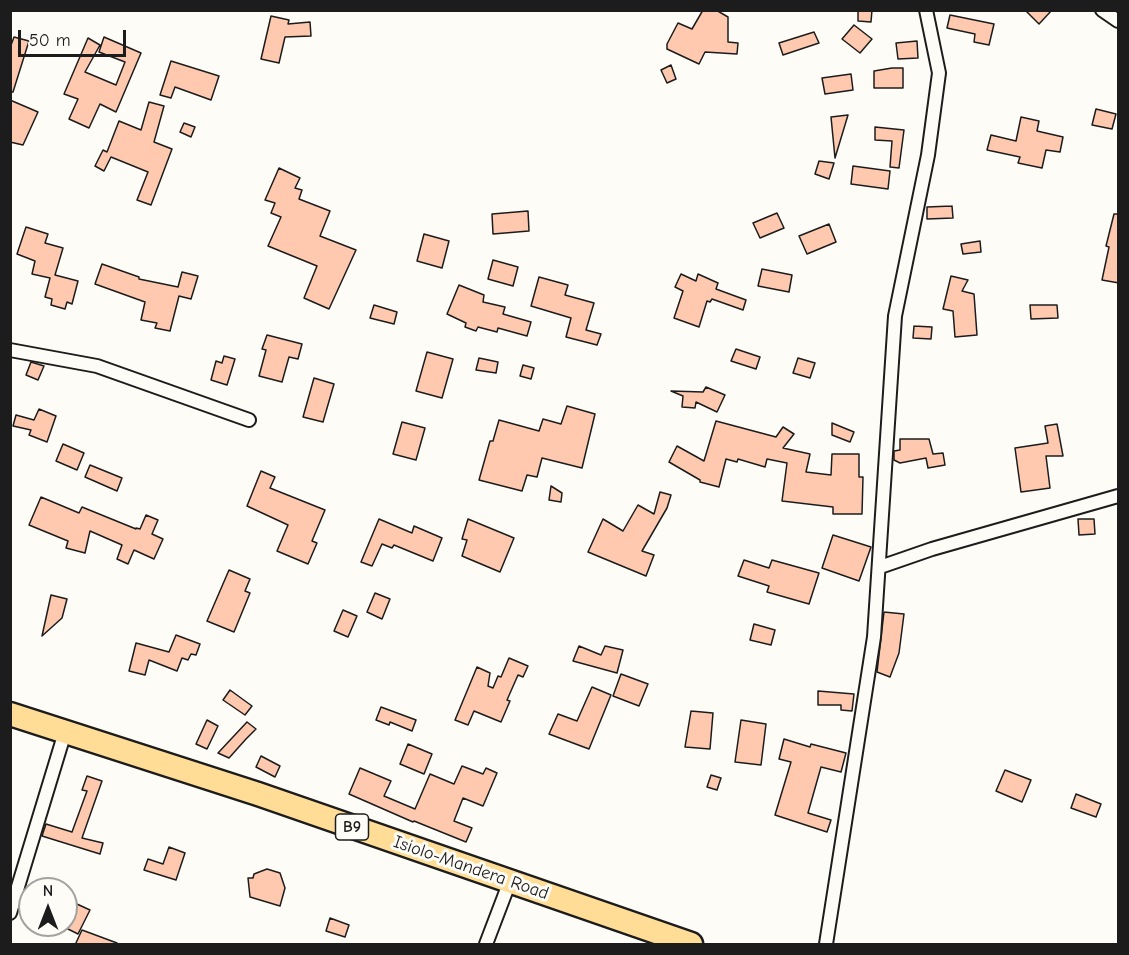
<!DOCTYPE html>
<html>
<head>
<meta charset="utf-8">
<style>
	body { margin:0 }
	#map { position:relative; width:1129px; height:955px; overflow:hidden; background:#fdfcf7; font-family:"Comic Neue",sans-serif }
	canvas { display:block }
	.frame { position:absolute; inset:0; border:12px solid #1c1c1c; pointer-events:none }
	.north { position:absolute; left:18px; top:877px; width:60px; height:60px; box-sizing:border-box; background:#fdfcf7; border:2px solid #a3a29f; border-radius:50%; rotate:0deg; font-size:16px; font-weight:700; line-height:24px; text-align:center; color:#1c1c1c }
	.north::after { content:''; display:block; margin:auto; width:21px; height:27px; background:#1c1c1c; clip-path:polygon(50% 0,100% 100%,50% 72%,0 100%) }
	.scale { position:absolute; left:18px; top:30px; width:108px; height:27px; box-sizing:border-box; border:3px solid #1c1c1c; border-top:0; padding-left:8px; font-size:18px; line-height:21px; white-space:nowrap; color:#1c1c1c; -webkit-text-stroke:4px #fdfcf7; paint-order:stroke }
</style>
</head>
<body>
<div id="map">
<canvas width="1129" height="955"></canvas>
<div class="frame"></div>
<div class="north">N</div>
<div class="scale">50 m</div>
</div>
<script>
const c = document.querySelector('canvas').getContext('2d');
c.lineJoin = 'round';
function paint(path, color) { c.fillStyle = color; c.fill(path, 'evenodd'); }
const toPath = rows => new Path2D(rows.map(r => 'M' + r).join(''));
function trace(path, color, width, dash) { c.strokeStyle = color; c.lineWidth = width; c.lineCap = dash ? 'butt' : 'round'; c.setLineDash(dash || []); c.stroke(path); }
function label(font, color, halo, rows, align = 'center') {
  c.font = font + ' "Comic Neue",sans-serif'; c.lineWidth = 6; c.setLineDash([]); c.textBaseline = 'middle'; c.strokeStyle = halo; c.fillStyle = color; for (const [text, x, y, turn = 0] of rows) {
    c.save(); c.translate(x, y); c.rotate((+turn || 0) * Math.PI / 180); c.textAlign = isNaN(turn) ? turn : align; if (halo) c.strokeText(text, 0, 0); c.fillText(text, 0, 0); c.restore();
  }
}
const building = toPath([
	[703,10,716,10,728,17,728,42,738,43,737,54,705,52,699,64,667,49,667,44,678,23,692,29,703,10],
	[858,10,872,10,871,22,858,21,858,10],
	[1025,10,1052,10,1039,24,1025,10],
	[950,15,994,24,989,45,974,42,975,34,947,28,950,15],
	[271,16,289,20,288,24,310,22,311,36,285,37,279,63,261,59,271,16],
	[854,25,872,39,860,53,842,39,854,25],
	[814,32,819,43,783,55,779,43,814,32],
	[14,37,29,41,13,92,10,92,10,48,14,37],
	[104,37,141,53,116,112,100,104,89,128,69,119,78,99,64,94,88,38,100,45,85,72,116,85,125,62,99,52,104,37],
	[917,41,918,58,898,59,896,43,917,41],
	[171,61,219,76,211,100,175,87,171,98,160,95,171,61],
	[671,65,676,79,667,83,661,70,671,65],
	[892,68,903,68,903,88,874,88,874,71,892,68],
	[851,74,853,90,825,94,822,78,851,74],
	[10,100,38,112,23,145,10,142,10,100],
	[149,102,164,106,154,142,172,149,151,205,137,200,148,172,111,157,104,171,95,166,103,150,107,152,119,121,141,130,149,102],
	[1096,109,1116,114,1112,129,1092,125,1096,109],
	[848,115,835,158,831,117,848,115],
	[1021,117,1039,121,1037,131,1063,137,1060,152,1046,150,1042,168,1018,163,1020,157,987,150,991,135,1016,141,1021,117],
	[184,123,195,127,191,137,180,132,184,123],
	[875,127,904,130,899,168,890,167,892,141,875,140,875,127],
	[819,161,834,163,829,179,815,174,819,161],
	[853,166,890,171,888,189,851,184,853,166],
	[279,168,300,178,295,188,302,190,299,199,330,211,320,236,356,250,329,309,304,298,317,266,268,246,281,217,271,213,275,203,265,200,279,168],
	[952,206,953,218,927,219,927,207,952,206],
	[528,211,529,231,493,234,492,214,528,211],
	[777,213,784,228,760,238,753,223,777,213],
	[1114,214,1119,214,1119,283,1102,280,1109,247,1106,246,1114,214],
	[829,224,836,242,807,254,799,236,829,224],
	[26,227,48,234,45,243,63,248,55,275,78,281,72,304,67,302,65,309,51,305,52,299,45,297,50,278,32,274,35,261,17,254,26,227],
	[424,234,449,241,442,268,417,261,424,234],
	[980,241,981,252,963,254,961,244,980,241],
	[493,260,518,267,513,286,488,279,493,260],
	[102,264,139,277,139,279,178,287,182,272,198,276,191,299,179,296,170,331,155,328,157,323,141,320,145,302,95,284,102,264],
	[762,269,792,275,789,292,758,286,762,269],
	[681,274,696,281,698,274,718,283,716,289,746,300,743,310,712,299,710,302,707,301,699,327,674,318,683,291,675,287,681,274],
	[951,276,968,280,962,291,974,294,977,335,955,337,953,311,943,309,951,276],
	[539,277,568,285,565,295,594,303,586,330,601,334,597,345,566,337,571,318,531,306,539,277],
	[459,285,484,295,483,302,505,307,503,314,531,322,527,336,498,328,497,332,478,327,476,331,465,327,466,323,447,314,459,285],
	[374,305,397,312,394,324,370,318,374,305],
	[1030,305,1057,305,1058,318,1031,319,1030,305],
	[914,326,932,327,931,339,913,338,914,326],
	[267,335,302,344,298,359,289,357,282,382,259,376,266,350,262,349,267,335],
	[736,349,760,357,756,369,731,361,736,349],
	[427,352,453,359,442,398,416,391,427,352],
	[224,356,235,359,227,385,211,380,216,361,222,363,224,356],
	[479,358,498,362,496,373,476,370,479,358],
	[798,358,815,363,810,378,793,373,798,358],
	[31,362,44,366,38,380,26,375,31,362],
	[523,365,534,368,531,379,520,376,523,365],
	[314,378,334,384,323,422,303,417,314,378],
	[706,387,725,395,717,412,696,402,695,408,682,407,683,396,671,391,703,392,706,387],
	[567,406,595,414,582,468,542,458,537,477,527,475,522,491,479,480,490,441,493,441,499,420,539,431,543,419,561,424,567,406],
	[39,409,56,416,47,442,29,435,31,430,13,426,16,415,34,420,39,409],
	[716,421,776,437,783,427,794,434,783,448,810,454,806,472,831,475,832,454,859,454,859,477,863,477,862,514,833,514,833,507,782,501,787,463,767,459,765,467,738,459,737,462,726,459,719,487,700,482,700,480,669,462,677,446,704,461,716,421],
	[402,422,425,428,416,460,393,454,402,422],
	[832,423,854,432,850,442,832,435,832,423],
	[1057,424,1063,456,1046,456,1050,488,1021,492,1015,448,1048,443,1045,426,1057,424],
	[900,439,929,439,933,454,943,453,945,465,928,468,926,458,900,463,894,460,894,451,900,450,900,439],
	[63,444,84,453,77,470,56,461,63,444],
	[90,465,122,478,117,491,85,477,90,465],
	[261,471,275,477,270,488,325,510,312,541,317,543,308,564,277,551,288,525,247,506,261,471],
	[551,486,562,493,561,502,549,500,551,486],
	[660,492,671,495,667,508,642,551,654,555,646,576,588,552,603,519,623,531,638,505,654,514,660,492],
	[41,497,79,513,82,507,136,529,136,528,140,529,146,515,158,520,152,534,163,539,154,559,134,550,128,564,117,559,122,545,90,531,85,553,66,548,68,541,29,525,41,497],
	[379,519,412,533,414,526,442,538,433,561,394,545,392,548,382,544,372,566,361,562,379,519],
	[468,519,514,538,500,572,462,556,467,540,462,539,468,519],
	[1078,519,1094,519,1095,534,1079,535,1078,519],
	[833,535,871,547,859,581,822,568,833,535],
	[744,560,769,568,772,560,819,573,809,604,767,592,769,586,738,576,744,560],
	[229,570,250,579,245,591,250,593,234,632,207,621,229,570],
	[375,593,390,599,382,619,367,612,375,593],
	[51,595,67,599,62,618,42,636,51,595],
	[343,610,357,616,348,637,334,631,343,610],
	[884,612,904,614,899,653,890,677,877,672,884,612],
	[754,624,775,630,771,645,750,640,754,624],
	[176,635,200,644,196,655,191,654,188,660,182,658,177,671,149,660,145,675,129,671,136,643,169,652,176,635],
	[579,646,601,655,605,646,623,650,617,673,573,661,579,646],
	[509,658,528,666,523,677,518,675,507,700,510,701,501,722,474,711,468,725,455,720,477,667,490,673,488,686,493,688,498,676,501,677,509,658],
	[621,674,648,684,639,706,613,696,621,674],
	[592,687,611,695,589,749,549,734,558,714,577,721,592,687],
	[230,690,252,706,245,715,223,700,230,690],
	[818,691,854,694,852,711,841,710,841,705,818,705,818,691],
	[381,707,416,720,412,731,390,722,389,725,376,720,381,707],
	[691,711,713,713,710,749,685,747,691,711],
	[207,720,218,726,207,749,196,744,207,720],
	[741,720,766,724,761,765,735,762,741,720],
	[247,722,256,729,246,739,229,758,218,753,247,722],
	[784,739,810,747,811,744,846,753,841,772,821,767,808,813,831,820,827,832,775,815,791,762,779,759,784,739],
	[408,744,432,754,424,774,400,764,408,744],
	[261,756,280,766,275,777,256,767,261,756],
	[462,766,483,774,486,768,497,773,483,806,463,798,454,821,472,828,466,842,414,821,413,822,349,794,360,768,391,781,384,796,415,809,430,774,454,784,462,766],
	[1005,770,1031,780,1022,802,996,791,1005,770],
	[711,775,721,778,717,790,707,787,711,775],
	[87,776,102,781,82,838,103,843,100,854,42,836,46,824,72,832,87,791,82,790,87,776],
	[1076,794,1101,804,1096,817,1071,808,1076,794],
	[169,847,185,853,176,880,144,870,148,859,163,864,169,847],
	[267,869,280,873,285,888,280,906,250,897,248,878,253,878,254,874,267,869],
	[66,899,90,910,78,934,66,928,66,899],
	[330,918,349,925,345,937,326,931,330,918],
	[82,930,117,943,117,945,75,945,82,930]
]);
paint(building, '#ffc9b0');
trace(building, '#1c1c1c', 1.5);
const street = toPath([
	[1102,10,1118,21],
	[10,350,97,366,249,420],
	[880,567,932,549,1118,496],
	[10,913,65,732],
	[486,944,510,881],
	[826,944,874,637,895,316,928,155,939,73,926,10]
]);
const highway = toPath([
	[10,714,258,794,691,944]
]);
trace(street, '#1c1c1c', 16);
trace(highway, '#1c1c1c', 27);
trace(street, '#fdfcf7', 12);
trace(highway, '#ffdd96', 22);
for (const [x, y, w] of [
	[352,827,33]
]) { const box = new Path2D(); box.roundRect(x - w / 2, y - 13, w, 26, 4.5); c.fillStyle = '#fdfcf7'; c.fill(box); trace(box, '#1c1c1c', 1.5); }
label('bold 16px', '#1c1c1c', null, [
	["B9",352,827]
]);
label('18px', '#1c1c1c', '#fdfcf7', [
	["Isiolo-Mandera Road",471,868,19]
]);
</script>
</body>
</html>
